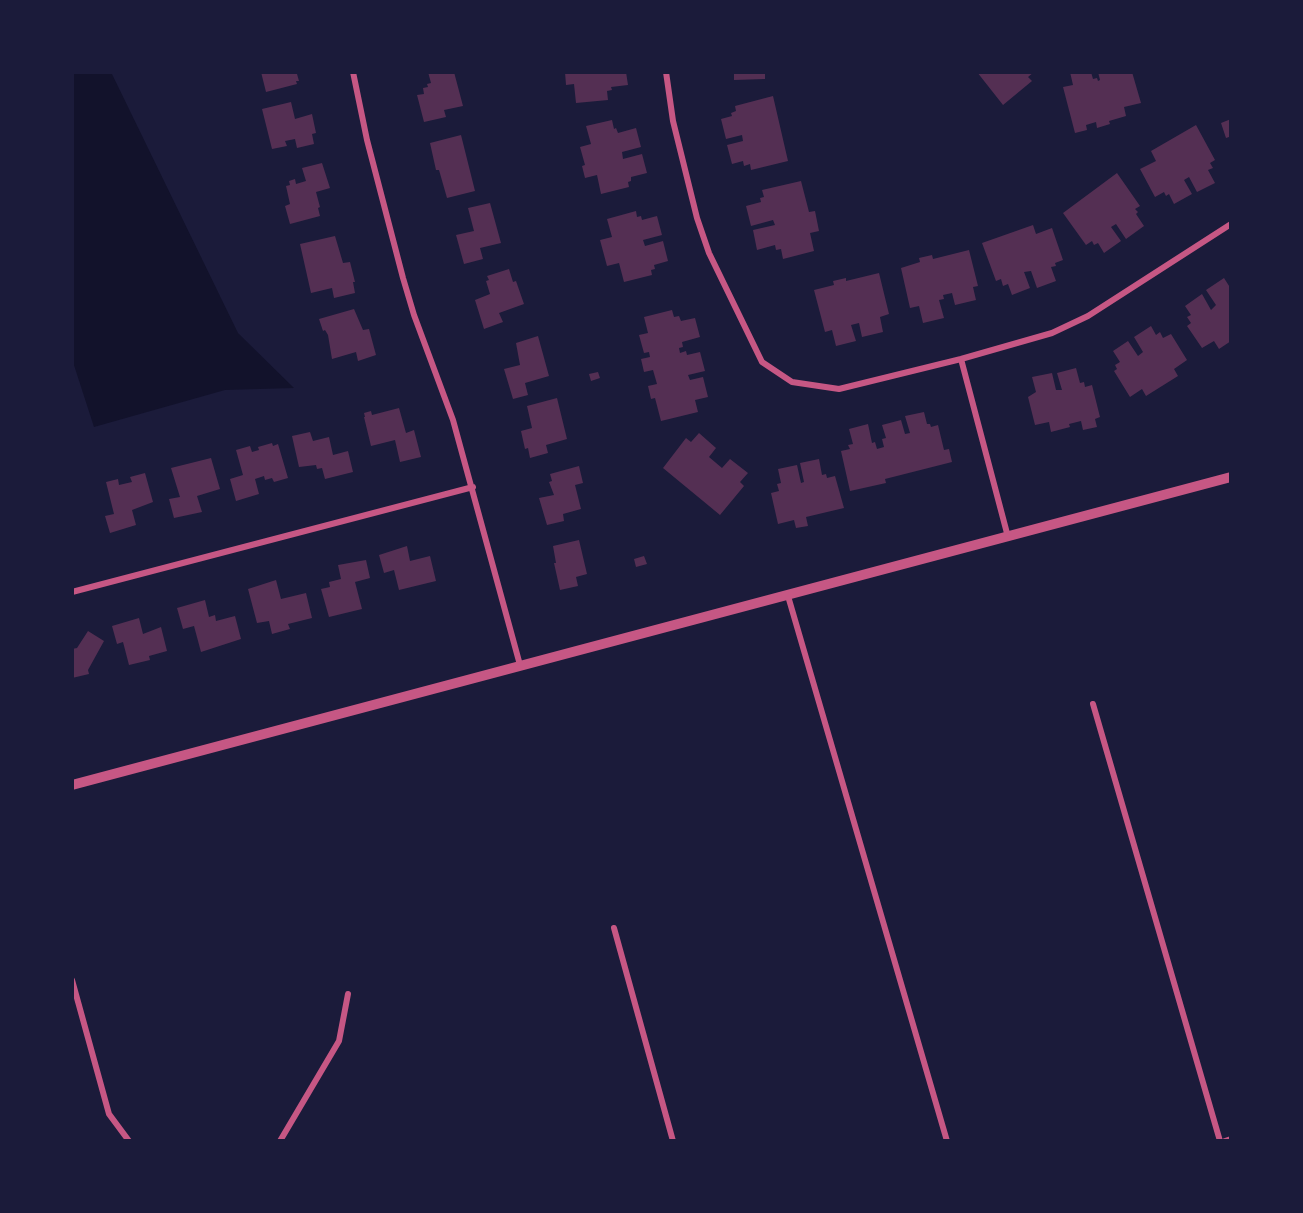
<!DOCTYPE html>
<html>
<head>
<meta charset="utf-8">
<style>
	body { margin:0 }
	#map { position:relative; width:1303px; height:1213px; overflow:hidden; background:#1b1b3a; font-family:"DM Sans",sans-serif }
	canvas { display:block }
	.frame { position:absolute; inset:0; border:74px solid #1b1b3a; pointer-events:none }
</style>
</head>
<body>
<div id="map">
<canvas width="1303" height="1213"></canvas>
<div class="frame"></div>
</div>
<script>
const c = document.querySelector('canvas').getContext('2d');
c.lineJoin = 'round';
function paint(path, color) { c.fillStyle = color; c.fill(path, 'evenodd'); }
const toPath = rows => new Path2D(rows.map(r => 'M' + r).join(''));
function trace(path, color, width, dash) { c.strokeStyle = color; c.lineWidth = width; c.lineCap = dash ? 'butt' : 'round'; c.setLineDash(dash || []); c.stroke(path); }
paint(toPath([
	[72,72,111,72,238,333,294,388,225,390,94,427,72,359]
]), '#12122b');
paint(toPath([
	[261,72,294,72,295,74,297,74,299,81,296,81,297,84,266,92],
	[428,72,454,72,463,106,444,110,446,117,424,122,417,95,424,94,423,88,428,87,427,84,431,83],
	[565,72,626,72,628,85,611,87,612,90,607,91,608,100,576,103,574,84,566,85],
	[734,72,765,72,765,79,734,80],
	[977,72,1034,72,1028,77,1032,81,1003,105],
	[1070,72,1091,72,1093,79,1097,78,1098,81,1100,80,1098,72,1124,72,1125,74,1132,72,1141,103,1124,107,1126,116,1109,121,1110,124,1097,128,1096,122,1086,125,1087,130,1075,133,1063,87,1073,85],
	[773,96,788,161,751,170,750,164,744,166,743,161,732,164,727,145,743,141,742,135,726,139,721,119,732,116,731,113,736,111,735,106],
	[291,102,295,119,312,114,316,133,312,134,314,144,297,148,295,139,285,141,287,146,272,149,262,109],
	[1231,119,1231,143,1229,137,1226,138,1221,123],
	[612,120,614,129,616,128,618,133,636,128,641,147,622,152,623,159,642,154,647,173,631,177,631,181,628,182,629,187,601,194,597,175,585,178,582,166,585,165,580,147,591,144,586,126],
	[1196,125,1215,160,1210,163,1213,168,1208,170,1215,183,1197,192,1189,177,1184,180,1192,194,1174,204,1169,194,1166,196,1164,192,1155,197,1140,169,1156,161,1151,151],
	[461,135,475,191,447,198,439,170,436,170,430,143],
	[322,163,330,188,316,192,320,207,318,208,320,216,290,224,285,206,290,204,286,186,290,185,289,181,295,179,296,184,306,181,302,168],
	[1117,173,1140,206,1135,209,1138,212,1136,214,1144,226,1126,239,1116,224,1111,227,1121,241,1104,253,1098,243,1094,245,1092,241,1086,245,1063,213],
	[801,181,809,212,815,211,819,231,810,233,814,251,783,259,781,249,776,250,775,245,757,250,753,230,775,225,773,220,751,226,746,206,761,202,760,198,764,197,762,190],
	[490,203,501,243,480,248,483,259,464,264,456,235,474,231,468,208],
	[636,211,637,217,641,216,642,220,657,216,662,235,643,240,645,246,663,241,668,261,654,265,655,269,651,270,652,275,624,282,619,263,607,266,600,240,612,237,607,219],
	[1033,225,1036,234,1052,228,1063,260,1055,263,1056,266,1051,267,1056,281,1037,288,1031,271,1024,272,1030,288,1012,295,1008,284,1003,286,1001,279,996,281,982,243],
	[335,236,343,263,350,262,355,282,353,282,355,293,334,298,332,288,311,293,300,244],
	[969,250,978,286,973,287,976,300,955,305,952,293,943,295,944,299,939,300,944,318,923,323,919,306,910,308,901,268,920,262,919,258,932,255,933,259],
	[509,269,513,282,516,281,524,304,499,313,503,322,484,329,475,300,490,294,486,281,489,280,487,276],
	[879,273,889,314,880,317,883,332,862,337,859,323,851,325,856,341,836,346,832,330,825,332,814,290,834,285,833,281,846,278,846,281],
	[1224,278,1231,289,1231,341,1219,349,1214,341,1202,348,1187,326,1191,323,1187,317,1191,315,1185,306,1202,294,1211,310,1216,305,1206,290],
	[354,309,363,330,369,329,376,355,358,361,356,352,332,359,328,335,325,330,323,331,319,319],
	[672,310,674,317,679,316,681,321,695,318,700,337,682,342,683,347,679,348,680,353,686,351,687,355,700,352,705,371,688,375,690,380,703,377,708,397,695,400,698,412,661,421,655,398,651,399,648,386,657,384,653,370,644,372,641,359,650,357,649,352,644,353,639,335,648,333,644,317],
	[1151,326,1156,335,1160,332,1163,338,1171,334,1187,360,1174,369,1178,376,1146,396,1142,389,1130,397,1114,371,1117,369,1115,365,1120,362,1113,351,1128,341,1138,356,1143,352,1134,337],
	[538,336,549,376,525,383,528,395,513,399,504,369,520,365,516,343],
	[1076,368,1080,383,1084,382,1085,387,1092,385,1100,417,1095,419,1097,427,1083,430,1081,421,1069,424,1070,427,1051,432,1049,422,1035,425,1028,397,1036,392,1032,377,1052,373,1056,390,1062,390,1057,373],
	[598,372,600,378,591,381,589,374],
	[557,398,567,439,546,445,548,453,530,458,528,448,525,449,521,431,532,428,527,406],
	[399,408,406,433,414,430,421,457,400,462,395,440,371,446,364,417,365,417,364,413,371,411,372,415],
	[924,412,927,424,930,424,931,427,938,425,944,450,949,449,952,462,885,479,886,483,850,491,841,451,850,449,848,445,853,444,849,429,868,424,872,443,875,442,877,449,884,447,882,439,886,438,882,425,901,420,905,434,910,433,905,416],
	[310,432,313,441,329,437,333,455,348,451,353,472,325,479,322,468,317,469,316,465,299,467,292,436],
	[699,433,716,448,709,457,722,468,730,459,748,473,740,482,744,486,720,515,663,468,686,438,691,442],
	[272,443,273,446,278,444,288,478,274,482,272,478,265,480,264,476,255,479,259,494,236,501,230,479,243,475,236,450,250,446,252,452,259,450,258,447],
	[211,458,220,489,197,496,202,512,174,518,169,499,180,497,171,468],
	[819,459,822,475,826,474,827,478,835,476,844,508,806,517,808,526,796,528,794,520,778,524,771,493,779,491,777,484,781,483,778,469,797,465,801,483,804,482,800,463],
	[579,466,583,483,575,485,581,509,563,514,564,521,547,525,539,498,554,495,549,482,552,481,550,474],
	[145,473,153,502,132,510,136,525,110,533,105,516,114,514,106,482,118,479,119,485,132,482,130,477],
	[579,540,587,574,576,577,578,586,560,590,554,563,556,563,553,546],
	[407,546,410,561,430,556,436,581,399,590,394,570,384,573,379,555],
	[644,556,647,564,636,567,634,559],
	[366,560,370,578,355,582,362,609,329,617,321,589,330,587,329,582,341,579,338,565],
	[276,580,281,599,306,593,312,618,288,624,290,629,272,634,269,621,257,623,248,589],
	[205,600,209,617,215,615,216,621,235,616,241,639,201,652,194,626,183,629,177,608],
	[139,618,143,634,161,627,167,651,149,656,150,660,129,665,123,642,117,644,112,626],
	[88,631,104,641,88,670,89,674,72,678,72,649,77,648]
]), '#542f53');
trace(toPath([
	[353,72,367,140,403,278,414,315,453,420,520,665],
	[666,72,673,121,697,218,709,253,762,362,792,382,839,389,961,359,1052,333,1088,316,1231,224],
	[961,359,1008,537],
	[72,592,473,487],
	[788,596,947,1141],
	[1093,704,1220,1141],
	[614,928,673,1141],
	[72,980,109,1114,129,1141],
	[280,1141,339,1041,348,994],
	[1225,1141,1231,1139]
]), '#c65784', 6);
trace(toPath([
	[72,785,1231,477]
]), '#c65784', 10);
</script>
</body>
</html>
